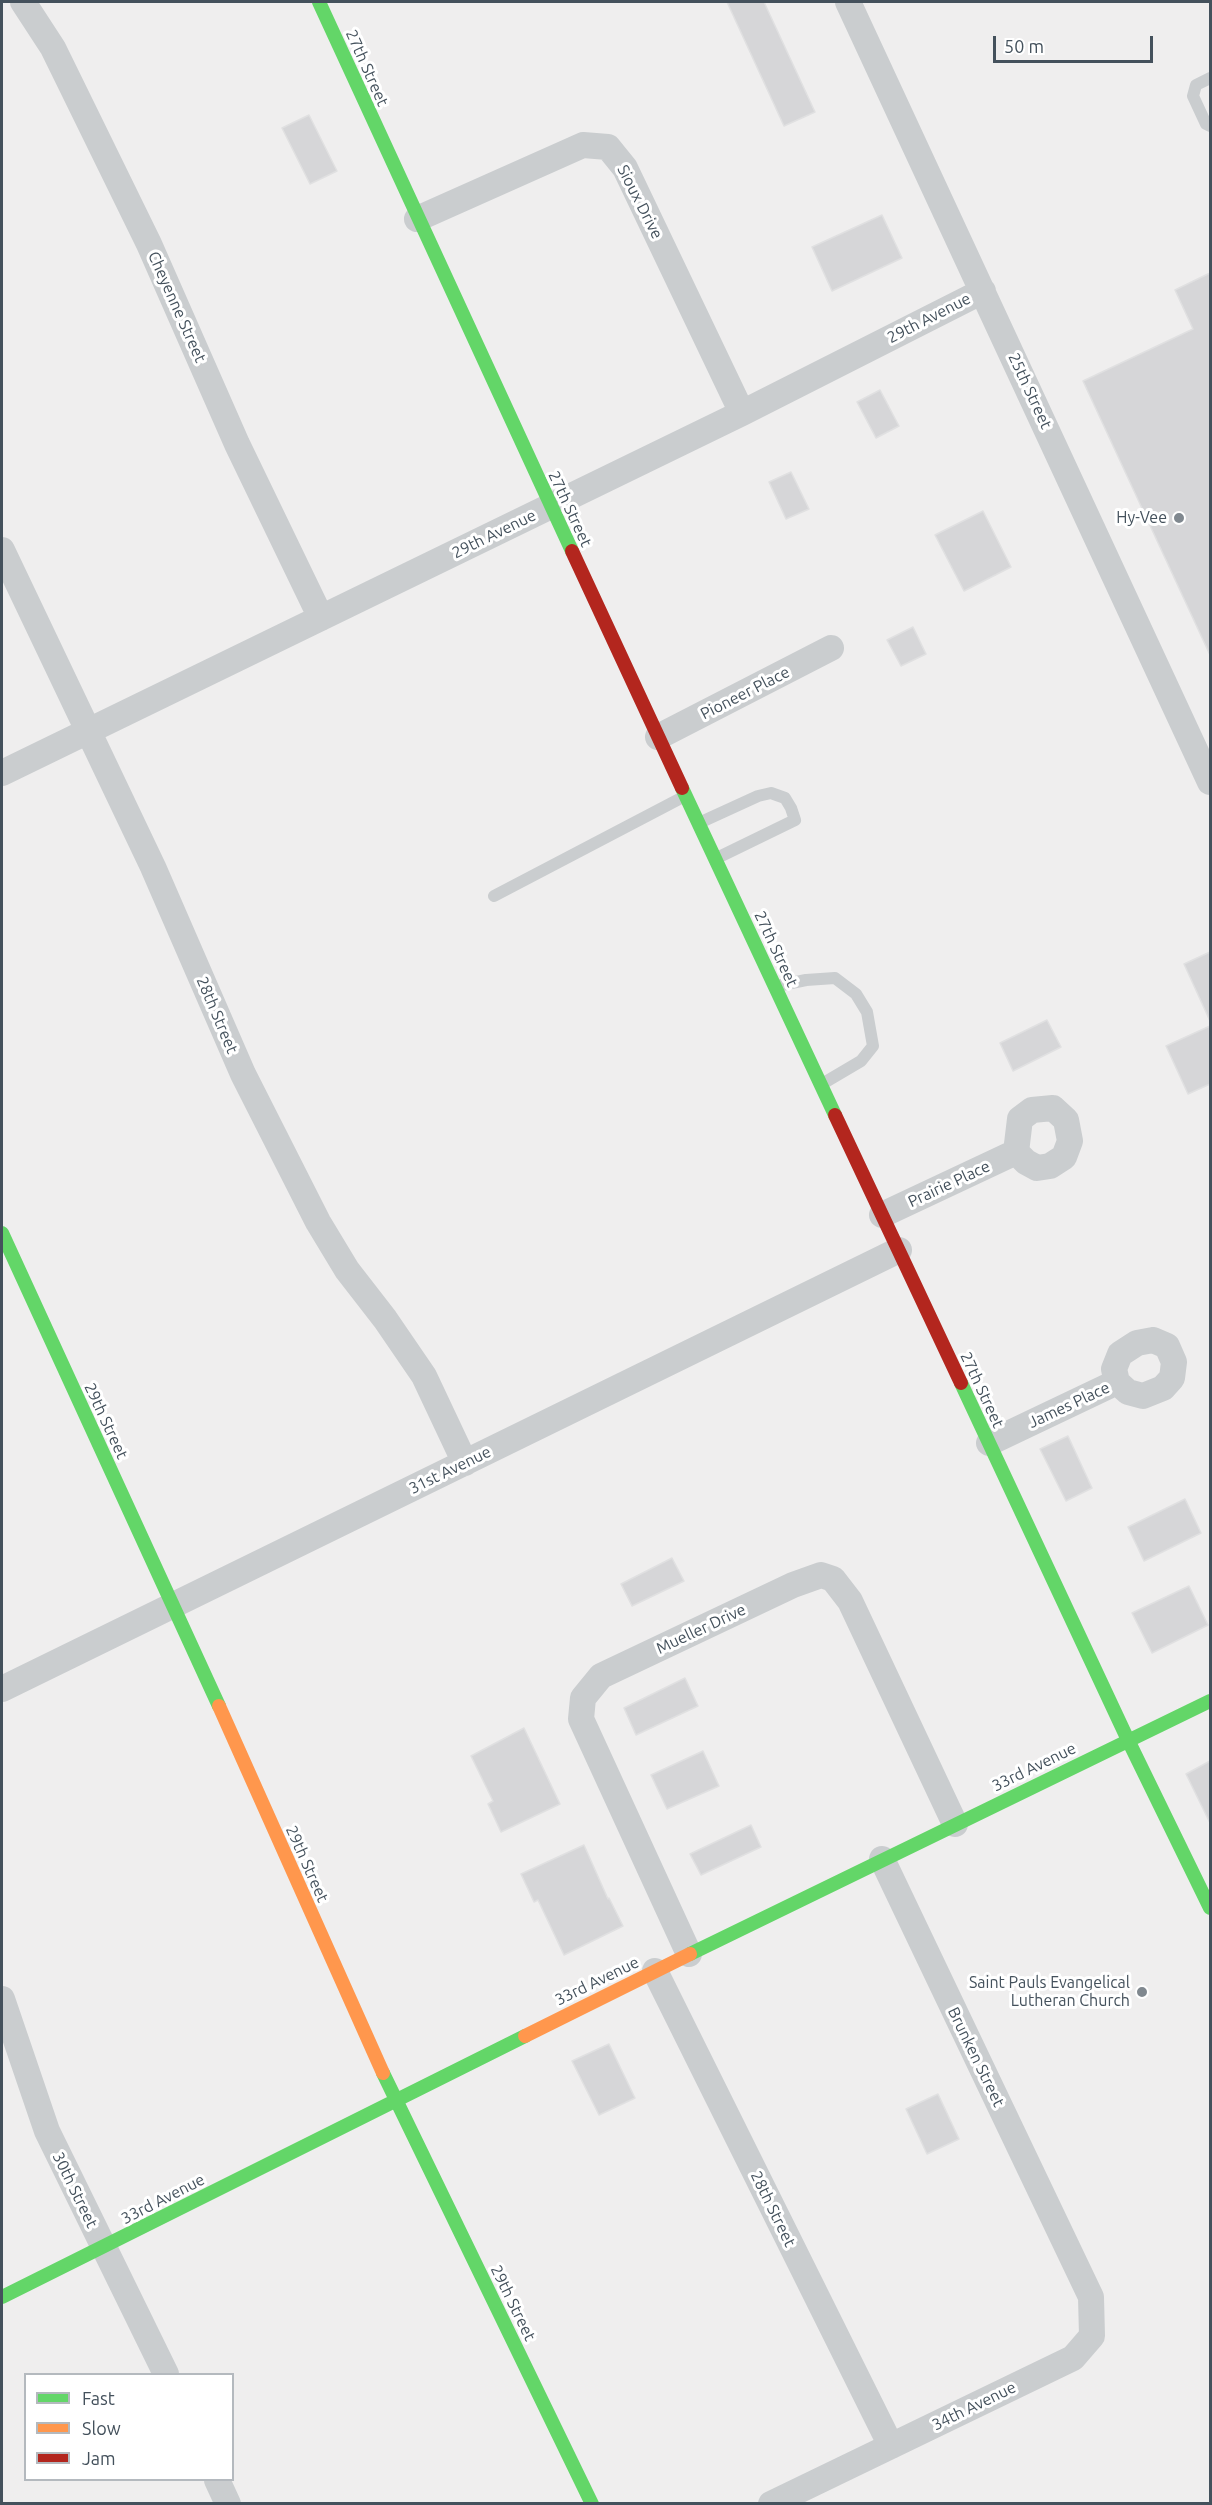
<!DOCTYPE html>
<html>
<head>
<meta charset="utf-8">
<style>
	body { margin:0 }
	#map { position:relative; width:1212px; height:2505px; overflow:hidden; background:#efeeee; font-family:Ubuntu,sans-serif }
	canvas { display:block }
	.frame { position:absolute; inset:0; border:3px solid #44515c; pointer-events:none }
	.legend { position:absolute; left:24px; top:2373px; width:210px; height:108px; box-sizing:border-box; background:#fff; border:2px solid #b4b9be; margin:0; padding:8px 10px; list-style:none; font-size:18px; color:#44515c }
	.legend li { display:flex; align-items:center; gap:12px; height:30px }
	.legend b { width:30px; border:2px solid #b4b9be }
	.scale { position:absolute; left:993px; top:36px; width:160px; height:27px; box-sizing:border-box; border:3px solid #44515c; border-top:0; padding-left:8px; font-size:18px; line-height:21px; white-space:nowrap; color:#44515c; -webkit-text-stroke:4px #fff; paint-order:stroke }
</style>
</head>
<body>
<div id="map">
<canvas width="1212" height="2505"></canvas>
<div class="frame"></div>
<ul class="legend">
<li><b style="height:8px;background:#63d668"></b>Fast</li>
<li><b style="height:8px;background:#ff974d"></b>Slow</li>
<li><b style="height:8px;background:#b3261e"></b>Jam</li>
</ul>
<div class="scale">50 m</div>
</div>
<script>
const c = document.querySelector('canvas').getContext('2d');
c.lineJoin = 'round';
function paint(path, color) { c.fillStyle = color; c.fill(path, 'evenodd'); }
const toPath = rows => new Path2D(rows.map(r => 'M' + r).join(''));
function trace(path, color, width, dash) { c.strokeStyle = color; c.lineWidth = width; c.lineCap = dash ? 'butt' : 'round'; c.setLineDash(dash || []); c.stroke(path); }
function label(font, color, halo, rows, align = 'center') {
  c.font = font + ' Ubuntu,sans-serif'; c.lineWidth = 6; c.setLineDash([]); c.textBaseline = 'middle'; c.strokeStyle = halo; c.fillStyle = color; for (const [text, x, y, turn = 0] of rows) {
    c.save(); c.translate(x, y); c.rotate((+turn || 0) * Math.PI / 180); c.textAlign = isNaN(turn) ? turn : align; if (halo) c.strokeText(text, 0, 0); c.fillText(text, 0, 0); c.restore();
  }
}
const building = toPath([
	[727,2,764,2,815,112,784,126,727,2],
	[309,115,337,171,310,184,282,128,309,115],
	[882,215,902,258,832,291,812,247,882,215],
	[1210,273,1210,655,1083,381,1193,329,1175,290,1210,273],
	[880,390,899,426,876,438,857,402,880,390],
	[791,472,809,509,786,519,769,482,791,472],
	[983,511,1011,567,964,591,935,535,983,511],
	[913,627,926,654,901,666,887,640,913,627],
	[1210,952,1210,1021,1184,964,1210,952],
	[1047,1020,1061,1047,1013,1071,1000,1043,1047,1020],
	[1210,1026,1210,1084,1188,1094,1166,1046,1210,1026],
	[1068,1436,1092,1488,1066,1501,1040,1449,1068,1436],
	[1185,1499,1201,1533,1144,1561,1128,1527,1185,1499],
	[672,1558,684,1581,632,1606,621,1584,672,1558],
	[1189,1586,1208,1625,1152,1653,1132,1613,1189,1586],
	[685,1678,698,1706,636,1735,624,1708,685,1678],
	[524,1728,560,1804,501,1832,488,1804,493,1801,471,1756,524,1728],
	[703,1751,719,1786,667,1809,651,1775,703,1751],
	[1210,1761,1210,1823,1186,1774,1210,1761],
	[751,1825,761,1847,701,1875,690,1854,751,1825],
	[584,1845,608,1899,609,1898,623,1926,564,1955,538,1900,534,1902,521,1874,584,1845],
	[609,2044,635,2098,599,2115,572,2061,609,2044],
	[938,2094,959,2139,927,2154,906,2109,938,2094]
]);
paint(building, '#d6d6d8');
trace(building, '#e0e0e1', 1.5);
trace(toPath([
	[1210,78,1196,85,1193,96,1206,124,1210,126],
	[699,823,758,796,771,793,785,798,791,808,795,820,717,858],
	[494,896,685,796],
	[777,986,806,980,835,978,856,994,867,1012,873,1046,861,1061,822,1084]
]), '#cacdcf', 12);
trace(toPath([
	[23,2,53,48,149,244,237,444,321,618],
	[848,2,1210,782],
	[417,219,583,145,608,147,625,168,742,413],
	[2,550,153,867,243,1074,318,1222,347,1270,385,1319,424,1376,465,1463],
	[658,737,831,648],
	[2,773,742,413,983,291],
	[1053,1108,1066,1120,1070,1141,1064,1157,1050,1166,1037,1168,1026,1162,1016,1152,1020,1119,1032,1110,1053,1108],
	[882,1215,1016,1152],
	[1153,1340,1167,1346,1174,1362,1172,1378,1163,1388,1143,1396,1128,1392,1117,1382,1114,1369,1120,1354,1137,1343,1153,1340],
	[989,1443,1117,1382],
	[2,1689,899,1250],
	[689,1954,581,1719,583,1698,601,1676,793,1585,821,1575,833,1579,850,1601,955,1824],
	[655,1971,891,2446],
	[2,1999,47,2131,166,2374],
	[217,2480,228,2504],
	[771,2504,1073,2358,1092,2336,1091,2297,882,1859]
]), '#cacdcf', 26);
trace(toPath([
	[319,2,572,551],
	[682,788,835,1115],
	[2,1233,219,1706],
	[961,1383,1128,1740,1210,1908],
	[690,1954,1210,1701],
	[383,2073,592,2504],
	[2,2297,525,2036]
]), '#63d668', 14);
trace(toPath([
	[219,1706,383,2073],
	[525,2036,690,1954]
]), '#ff974d', 14);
trace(toPath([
	[572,551,682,788],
	[835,1115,961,1383]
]), '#b3261e', 14);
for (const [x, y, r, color] of [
	[1179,518,6,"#80888f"],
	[1142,1992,6,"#80888f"]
]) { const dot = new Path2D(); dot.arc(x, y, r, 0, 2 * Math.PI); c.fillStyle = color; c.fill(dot); trace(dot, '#fff', 2); }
label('16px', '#44515c', '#fff', [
	["27th Street",367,68,66],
	["Sioux Drive",640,202,63],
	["Cheyenne Street",177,307,66],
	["29th Avenue",929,318,-27],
	["25th Street",1030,391,65],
	["27th Street",570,509,65],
	["29th Avenue",494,534,-26],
	["Pioneer Place",745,693,-27],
	["27th Street",776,949,65],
	["28th Street",217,1015,67],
	["Prairie Place",949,1184,-25],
	["27th Street",982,1390,65],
	["James Place",1069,1405,-25],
	["29th Street",106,1421,65],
	["31st Avenue",450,1470,-26],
	["Mueller Drive",701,1629,-25],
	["33rd Avenue",1034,1767,-26],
	["29th Street",307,1864,66],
	["33rd Avenue",597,1981,-26],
	["Brunken Street",976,2057,64],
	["30th Street",75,2190,64],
	["33rd Avenue",163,2199,-27],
	["28th Street",773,2209,64],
	["29th Street",513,2303,64],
	["34th Avenue",974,2406,-26]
]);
label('16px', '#44515c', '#fff', [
	["Hy-Vee",1167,518],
	["Saint Pauls Evangelical",1130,1983],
	["Lutheran Church",1130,2001]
], 'right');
</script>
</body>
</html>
